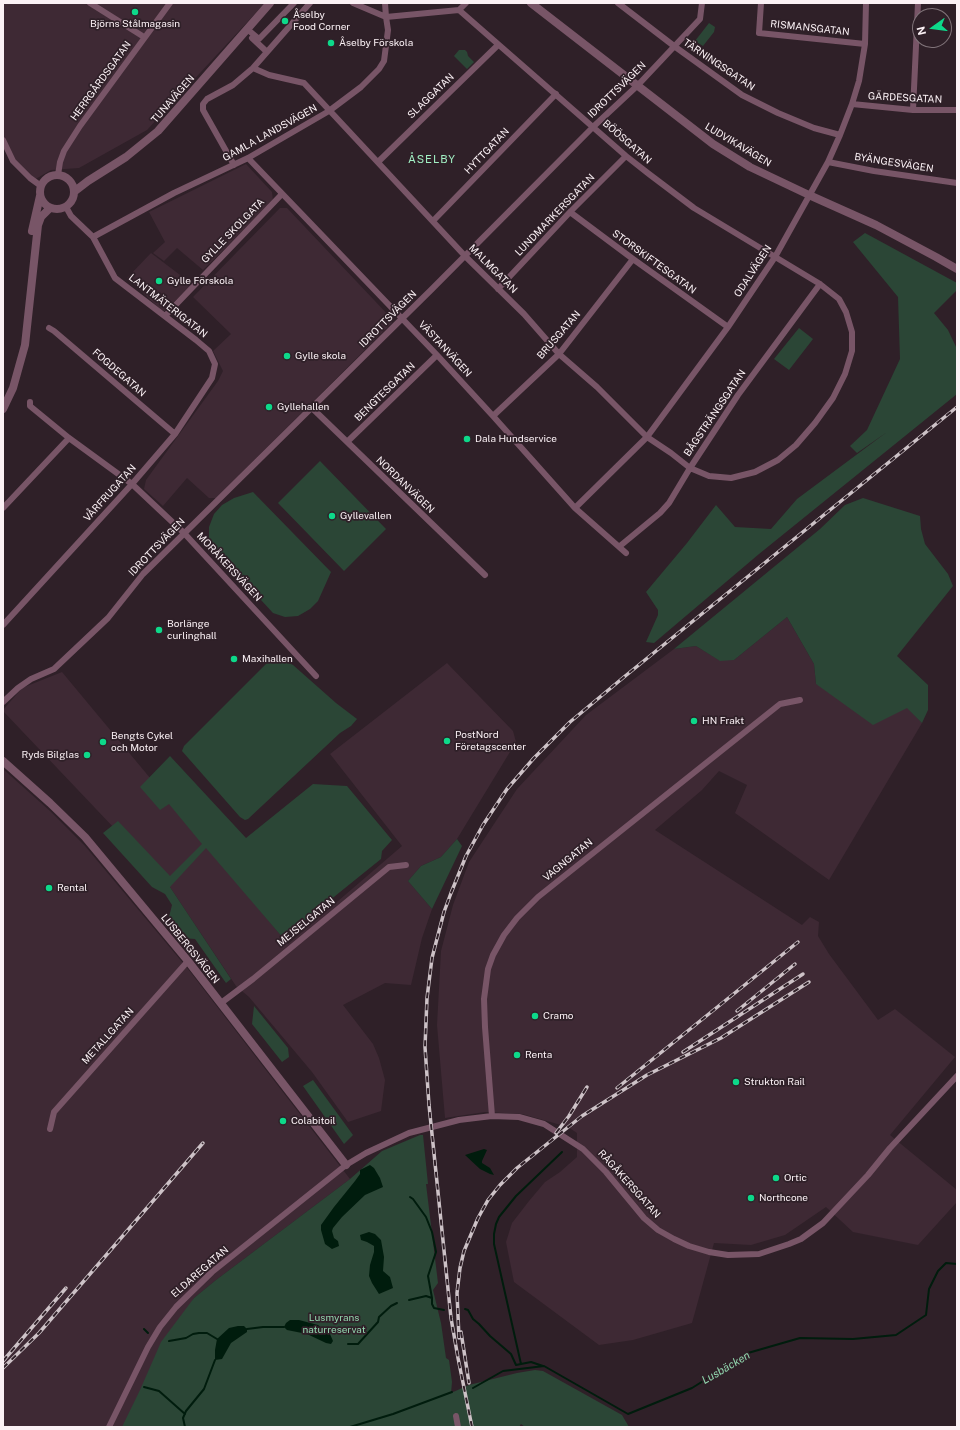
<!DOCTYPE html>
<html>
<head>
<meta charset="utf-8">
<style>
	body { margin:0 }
	#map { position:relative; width:960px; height:1430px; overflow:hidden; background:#2f2028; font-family:"Public Sans",sans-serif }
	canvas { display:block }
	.frame { position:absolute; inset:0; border:4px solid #fbf1f5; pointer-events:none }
	.north { position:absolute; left:912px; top:8px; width:40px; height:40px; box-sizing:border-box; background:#2f2028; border:1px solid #81747a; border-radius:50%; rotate:256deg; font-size:11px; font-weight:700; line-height:16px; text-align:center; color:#fbf1f5 }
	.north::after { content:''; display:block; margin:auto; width:14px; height:18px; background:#0dd98a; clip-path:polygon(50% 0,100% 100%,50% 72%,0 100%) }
</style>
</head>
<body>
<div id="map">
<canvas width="960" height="1430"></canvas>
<div class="frame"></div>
<div class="north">N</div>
</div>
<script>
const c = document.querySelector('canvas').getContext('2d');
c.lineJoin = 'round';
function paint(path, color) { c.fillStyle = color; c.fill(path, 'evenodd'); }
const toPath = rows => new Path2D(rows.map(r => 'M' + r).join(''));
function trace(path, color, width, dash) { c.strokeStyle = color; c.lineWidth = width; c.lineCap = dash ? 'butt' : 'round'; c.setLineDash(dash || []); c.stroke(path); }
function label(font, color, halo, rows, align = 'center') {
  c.font = font + ' "Public Sans",sans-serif'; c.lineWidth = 3.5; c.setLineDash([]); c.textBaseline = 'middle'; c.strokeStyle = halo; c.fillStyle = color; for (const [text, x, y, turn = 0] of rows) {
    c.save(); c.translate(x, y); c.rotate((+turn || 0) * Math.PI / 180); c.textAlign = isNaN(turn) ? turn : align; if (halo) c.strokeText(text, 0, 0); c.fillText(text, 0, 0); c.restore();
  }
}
paint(toPath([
	[3,3,265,3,147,130,79,168,51,170,34,180,18,167,3,140],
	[246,164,272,192,273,201,203,270,177,248,164,261,153,253,165,242,149,212],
	[280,208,287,208,392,319,392,323,216,498,209,498,187,478,163,506,144,489,146,480,218,381,223,371,213,351,231,334,193,297],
	[151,253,192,284,165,311,161,310,127,278],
	[787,617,814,664,816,684,908,708,922,723,829,880,735,813,747,785,719,771,702,790,655,830,802,925,810,917,819,922,818,936,829,954,878,1020,895,1009,955,1057,890,1135,957,1190,957,1202,918,1245,853,1232,826,1207,785,1235,751,1245,714,1243,692,1323,633,1340,599,1345,514,1282,506,1242,512,1223,529,1201,545,1182,560,1172,577,1157,577,1133,568,1127,522,1114,485,1112,445,1118,437,1025,441,951,453,905,469,862,517,789,586,715,674,649,696,646,719,660,734,660],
	[447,663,513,731,516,742,457,839,441,857,421,866,408,881,432,909,422,938,411,985,385,983,343,1005,373,1044,379,1058,385,1080,381,1111,348,1122,312,1072,249,997,236,986,170,887,3,711,3,710,22,688,62,672,288,944,402,846,330,754],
	[3,769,50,811,85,846,188,969,350,1179,216,1280,194,1298,124,1427,3,1427]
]), '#3e2934');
paint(toPath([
	[709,23,715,27,714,32,703,46,695,41],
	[459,50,465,50,467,52,468,56,474,62,467,69,454,56],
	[865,233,957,283,957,290,934,313,948,330,957,349,957,394,759,554,654,643,646,642,658,615,658,610,646,592,687,543,716,505,735,527,771,529,797,499,887,432,857,453,850,446,867,430,900,359,898,297,853,242],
	[799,328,813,339,789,370,774,359],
	[320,461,386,529,344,571,278,503],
	[253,492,331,572,318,601,310,609,298,616,285,617,273,613,214,549,209,540,209,527,214,514,222,505,234,498],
	[863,498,920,516,921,529,925,544,948,574,953,586,897,656,928,685,928,710,922,723,907,708,873,725,816,684,814,664,787,617,734,660,720,661,696,646,674,649,820,529,845,505],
	[274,656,293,665,336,703,357,719,351,726,340,733,248,819,245,820,240,817,182,751,184,746],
	[170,756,246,838,313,784,347,786,392,840,382,851,381,859,283,938,206,848,170,887,231,979,226,983,195,939,182,938,169,917,172,905,165,894,152,887,103,833,118,821,170,876,202,844,169,804,160,810,140,787],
	[457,839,462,846,432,909,408,881,421,866,441,857],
	[254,1006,288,1048,289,1057,282,1062,252,1024],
	[313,1080,353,1135,344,1144,303,1086],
	[420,1135,423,1135,428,1184,426,1184,438,1283,433,1290,441,1323,446,1358,449,1360,452,1382,451,1393,469,1385,517,1373,535,1370,543,1371,622,1415,629,1427,525,1427,521,1424,519,1427,122,1427,140,1390,161,1342,194,1298,216,1280,350,1179,382,1151]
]), '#2b4636');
paint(toPath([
	[484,1149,487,1150,482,1161,482,1163,490,1168,494,1175,490,1174,480,1169,465,1155],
	[370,1165,374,1168,380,1178,383,1187,365,1195,342,1217,333,1228,332,1231,334,1238,338,1241,339,1246,332,1249,325,1244,321,1230,321,1225,334,1207,355,1181,360,1174,360,1170],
	[369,1232,375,1234,381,1240,384,1257,383,1271,390,1277,393,1288,379,1294,372,1283,369,1276,370,1265,374,1252,374,1246,367,1242,361,1240,360,1235],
	[290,1320,299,1320,318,1325,330,1334,333,1341,331,1344,326,1343,307,1334,287,1330,284,1327,286,1323],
	[238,1326,244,1326,247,1329,247,1332,231,1343,222,1359,215,1360,215,1350,217,1339,229,1328]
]), '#001c0d');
trace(toPath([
	[410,1197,413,1199,426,1217,432,1232,436,1252,428,1276,432,1298],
	[409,1300,426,1296,432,1298,432,1304,434,1308,444,1310],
	[465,1309,468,1310,473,1319,479,1324,490,1336,511,1354,516,1365,531,1362,543,1366],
	[144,1329,148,1333],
	[247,1329,263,1327,284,1327],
	[169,1341,186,1338,193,1334,199,1333,207,1333,217,1339],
	[348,1344,358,1344,378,1322,379,1317,391,1306,397,1303],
	[521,1364,494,1244,494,1234,496,1224,499,1217,516,1196,562,1152],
	[144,1387,159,1391,185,1414],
	[473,1388,503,1371,544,1366,628,1414,692,1388,748,1353,800,1338,853,1339,896,1335,926,1315,929,1289,938,1271,946,1263,957,1264],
	[185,1427,183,1418,186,1411,204,1389,215,1360],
	[350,1427,393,1414,452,1392]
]), '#001c0d', 2);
trace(toPath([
	[90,3,144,37],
	[353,3,386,17,385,3],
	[618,3,674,46,742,95,778,113,814,128,840,135],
	[761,3,759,33,865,44],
	[247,29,259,39,294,3],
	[252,38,267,52],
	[253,68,269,75,304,83,465,256,524,314,559,354,597,387,647,437,671,453,690,468,709,476,731,478,755,472,778,460,796,445,815,423,833,398,845,374,852,351,852,332,846,312,839,299,820,284,694,208,649,174,626,156,459,10],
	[852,104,913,110,957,110],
	[913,110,918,3],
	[3,140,13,161,30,178,41,186],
	[248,158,437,355,493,416,575,508,626,553],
	[378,162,498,45],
	[828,162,874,171,957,183],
	[234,165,203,110,203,104,207,99,233,85,253,68,310,3],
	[58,175,60,162,64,151,80,126,170,3],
	[570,212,633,259,728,327],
	[433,221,556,94],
	[93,237,174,193,248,158,329,111,361,87,379,69,384,61,388,30,386,17,459,10,466,3],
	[498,289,570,212,626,156],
	[165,316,282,194],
	[49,328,54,331,175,434],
	[30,402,30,406,69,438,132,484,184,533,316,676],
	[312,408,485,575],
	[493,416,559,354,633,259],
	[347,442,437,355],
	[3,508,69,438],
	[575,508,647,437,728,327,775,257,828,162,840,135,852,104,859,81,865,44,866,3],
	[620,546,660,513,669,503,690,468,738,395,820,284],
	[3,625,132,484,175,434,212,378,215,364,209,351,196,340,115,278,93,237,71,216,66,207],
	[3,702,18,688,31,679,54,669,108,618,143,574,432,289,593,127,638,85,700,19,702,3],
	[221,1003,253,979,389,867,406,865],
	[492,1116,485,1027,484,999,488,969,493,955,504,935,517,918,538,897,780,704,800,700],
	[50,1129,54,1112,188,961],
	[456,1416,458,1427],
	[109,1427,148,1347,160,1327,176,1307,212,1272,346,1165,366,1153,409,1133,459,1120,492,1116,519,1117,544,1124,583,1149,606,1172,644,1218,658,1230,674,1239,689,1246,709,1252,728,1255,759,1254,789,1244,801,1239,823,1223,868,1175,890,1148,957,1076]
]), '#785567', 6);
trace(toPath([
	[531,3,713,144,750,167,809,195,876,225,936,257,957,269],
	'40 192a17 17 0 1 1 34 0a17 17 0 1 1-34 0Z',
	[75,191,88,181,126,157,158,131,270,3],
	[32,231,40,196],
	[3,409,13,388,25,345,38,225,41,217,50,208],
	[3,761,50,803,85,837,188,961,346,1165]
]), '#785567', 8);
const rail = toPath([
	[737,1011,795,964],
	[683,1052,803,974],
	[617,1088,798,942],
	[556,1133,569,1116,587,1087],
	[461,1332,469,1383],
	[459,1338,457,1293,460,1268,464,1251,478,1218,488,1200,500,1185,517,1168,582,1116,647,1075,721,1038,809,982],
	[3,1361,66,1288],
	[3,1368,39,1333,203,1143],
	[472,1427,458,1358,451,1318,429,1105,425,1047,427,998,432,958,444,912,451,893,466,856,483,825,507,789,534,758,570,722,624,677,957,407]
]);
trace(rail, '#cdc2c7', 3.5);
trace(rail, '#2f2028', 2, [6]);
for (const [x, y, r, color] of [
	[135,12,4,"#0dd98a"],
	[285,21,4,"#0dd98a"],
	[331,43,4,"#0dd98a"],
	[159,281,4,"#0dd98a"],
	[287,356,4,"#0dd98a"],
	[269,407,4,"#0dd98a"],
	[467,439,4,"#0dd98a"],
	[332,516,4,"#0dd98a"],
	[159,630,4,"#0dd98a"],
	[234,659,4,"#0dd98a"],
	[694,721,4,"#0dd98a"],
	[447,741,4,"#0dd98a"],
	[103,742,4,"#0dd98a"],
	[87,755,4,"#0dd98a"],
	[49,888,4,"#0dd98a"],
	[535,1016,4,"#0dd98a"],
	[517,1055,4,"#0dd98a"],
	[736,1082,4,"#0dd98a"],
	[283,1121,4,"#0dd98a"],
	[776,1178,4,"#0dd98a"],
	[751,1198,4,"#0dd98a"]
]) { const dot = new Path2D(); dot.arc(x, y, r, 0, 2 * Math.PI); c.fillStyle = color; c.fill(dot); trace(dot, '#2f2028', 1.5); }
label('10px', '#fbf1f5', '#2f2028', [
	["Åselby",293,15],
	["Food Corner",293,27],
	["Björns Stålmagasin",135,24,"center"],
	["Åselby Förskola",339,43],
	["Gylle Förskola",167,281],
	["Gylle skola",295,356],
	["Gyllehallen",277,407],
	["Dala Hundservice",475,439],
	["Gyllevallen",340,516],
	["Borlänge",167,624],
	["curlinghall",167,636],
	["Maxihallen",242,659],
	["HN Frakt",702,721],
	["PostNord",455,735],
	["Företagscenter",455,747],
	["Bengts Cykel",111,736],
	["och Motor",111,748],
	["Ryds Bilglas",79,755,"right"],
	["Rental",57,888],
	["Cramo",543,1016],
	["Renta",525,1055],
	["Strukton Rail",744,1082],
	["Colabitoil",291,1121],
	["Ortic",784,1178],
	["Northcone",759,1198]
], 'left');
label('10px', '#fbf1f5', '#2f2028', [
	["RISMANSGATAN",810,28,6],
	["TÄRNINGSGATAN",719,65,34],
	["HERRGÅRDSGATAN",101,81,-54],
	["IDROTTSVÄGEN",617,90,-44],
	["SLAGGATAN",431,96,-44],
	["GÄRDESGATAN",905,98,3],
	["TUNAVÄGEN",173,99,-49],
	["GAMLA LANDSVÄGEN",270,133,-29],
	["BÖÖSGATAN",627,142,41],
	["LUDVIKAVÄGEN",738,145,31],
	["HYTTGATAN",487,151,-46],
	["BYÄNGESVÄGEN",894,163,9],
	["LUNDMARKERSGATAN",555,215,-46],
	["GYLLE SKOLGATA",233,231,-46],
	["STORSKIFTESGATAN",654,262,36],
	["MALMGATAN",493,269,45],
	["ODALVÄGEN",753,271,-57],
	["LANTMÄTERIGATAN",168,306,38],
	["IDROTTSVÄGEN",388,319,-45],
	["BRUSGATAN",559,335,-49],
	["VÄSTANVÄGEN",445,349,47],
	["FOGDEGATAN",119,373,41],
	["BENGTESGATAN",385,392,-44],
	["BÅGSTRÄNGSGATAN",715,413,-56],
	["NORDANVÄGEN",405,485,44],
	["VÅRFRUGATAN",110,493,-48],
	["IDROTTSVÄGEN",157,547,-46],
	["MORÅKERSVÄGEN",229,567,47],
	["VAGNGATAN",568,860,-39],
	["MEJSELGATAN",306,922,-39],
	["LUSBERGSVÄGEN",190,949,51],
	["METALLGATAN",108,1036,-48],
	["RÅGÅKERSGATAN",629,1184,48],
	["ELDAREGATAN",200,1272,-41]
]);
label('10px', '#93d8b0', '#2f2028', [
	["Lusmyrans",334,1318],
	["naturreservat",334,1330]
]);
c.letterSpacing = '1px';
label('11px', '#a2f1c4', '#2f2028', [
	["ÅSELBY",432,160]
]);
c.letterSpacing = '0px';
label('italic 11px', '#92d7af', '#2f2028', [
	["Lusbäcken",726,1368,-30]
]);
</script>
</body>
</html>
